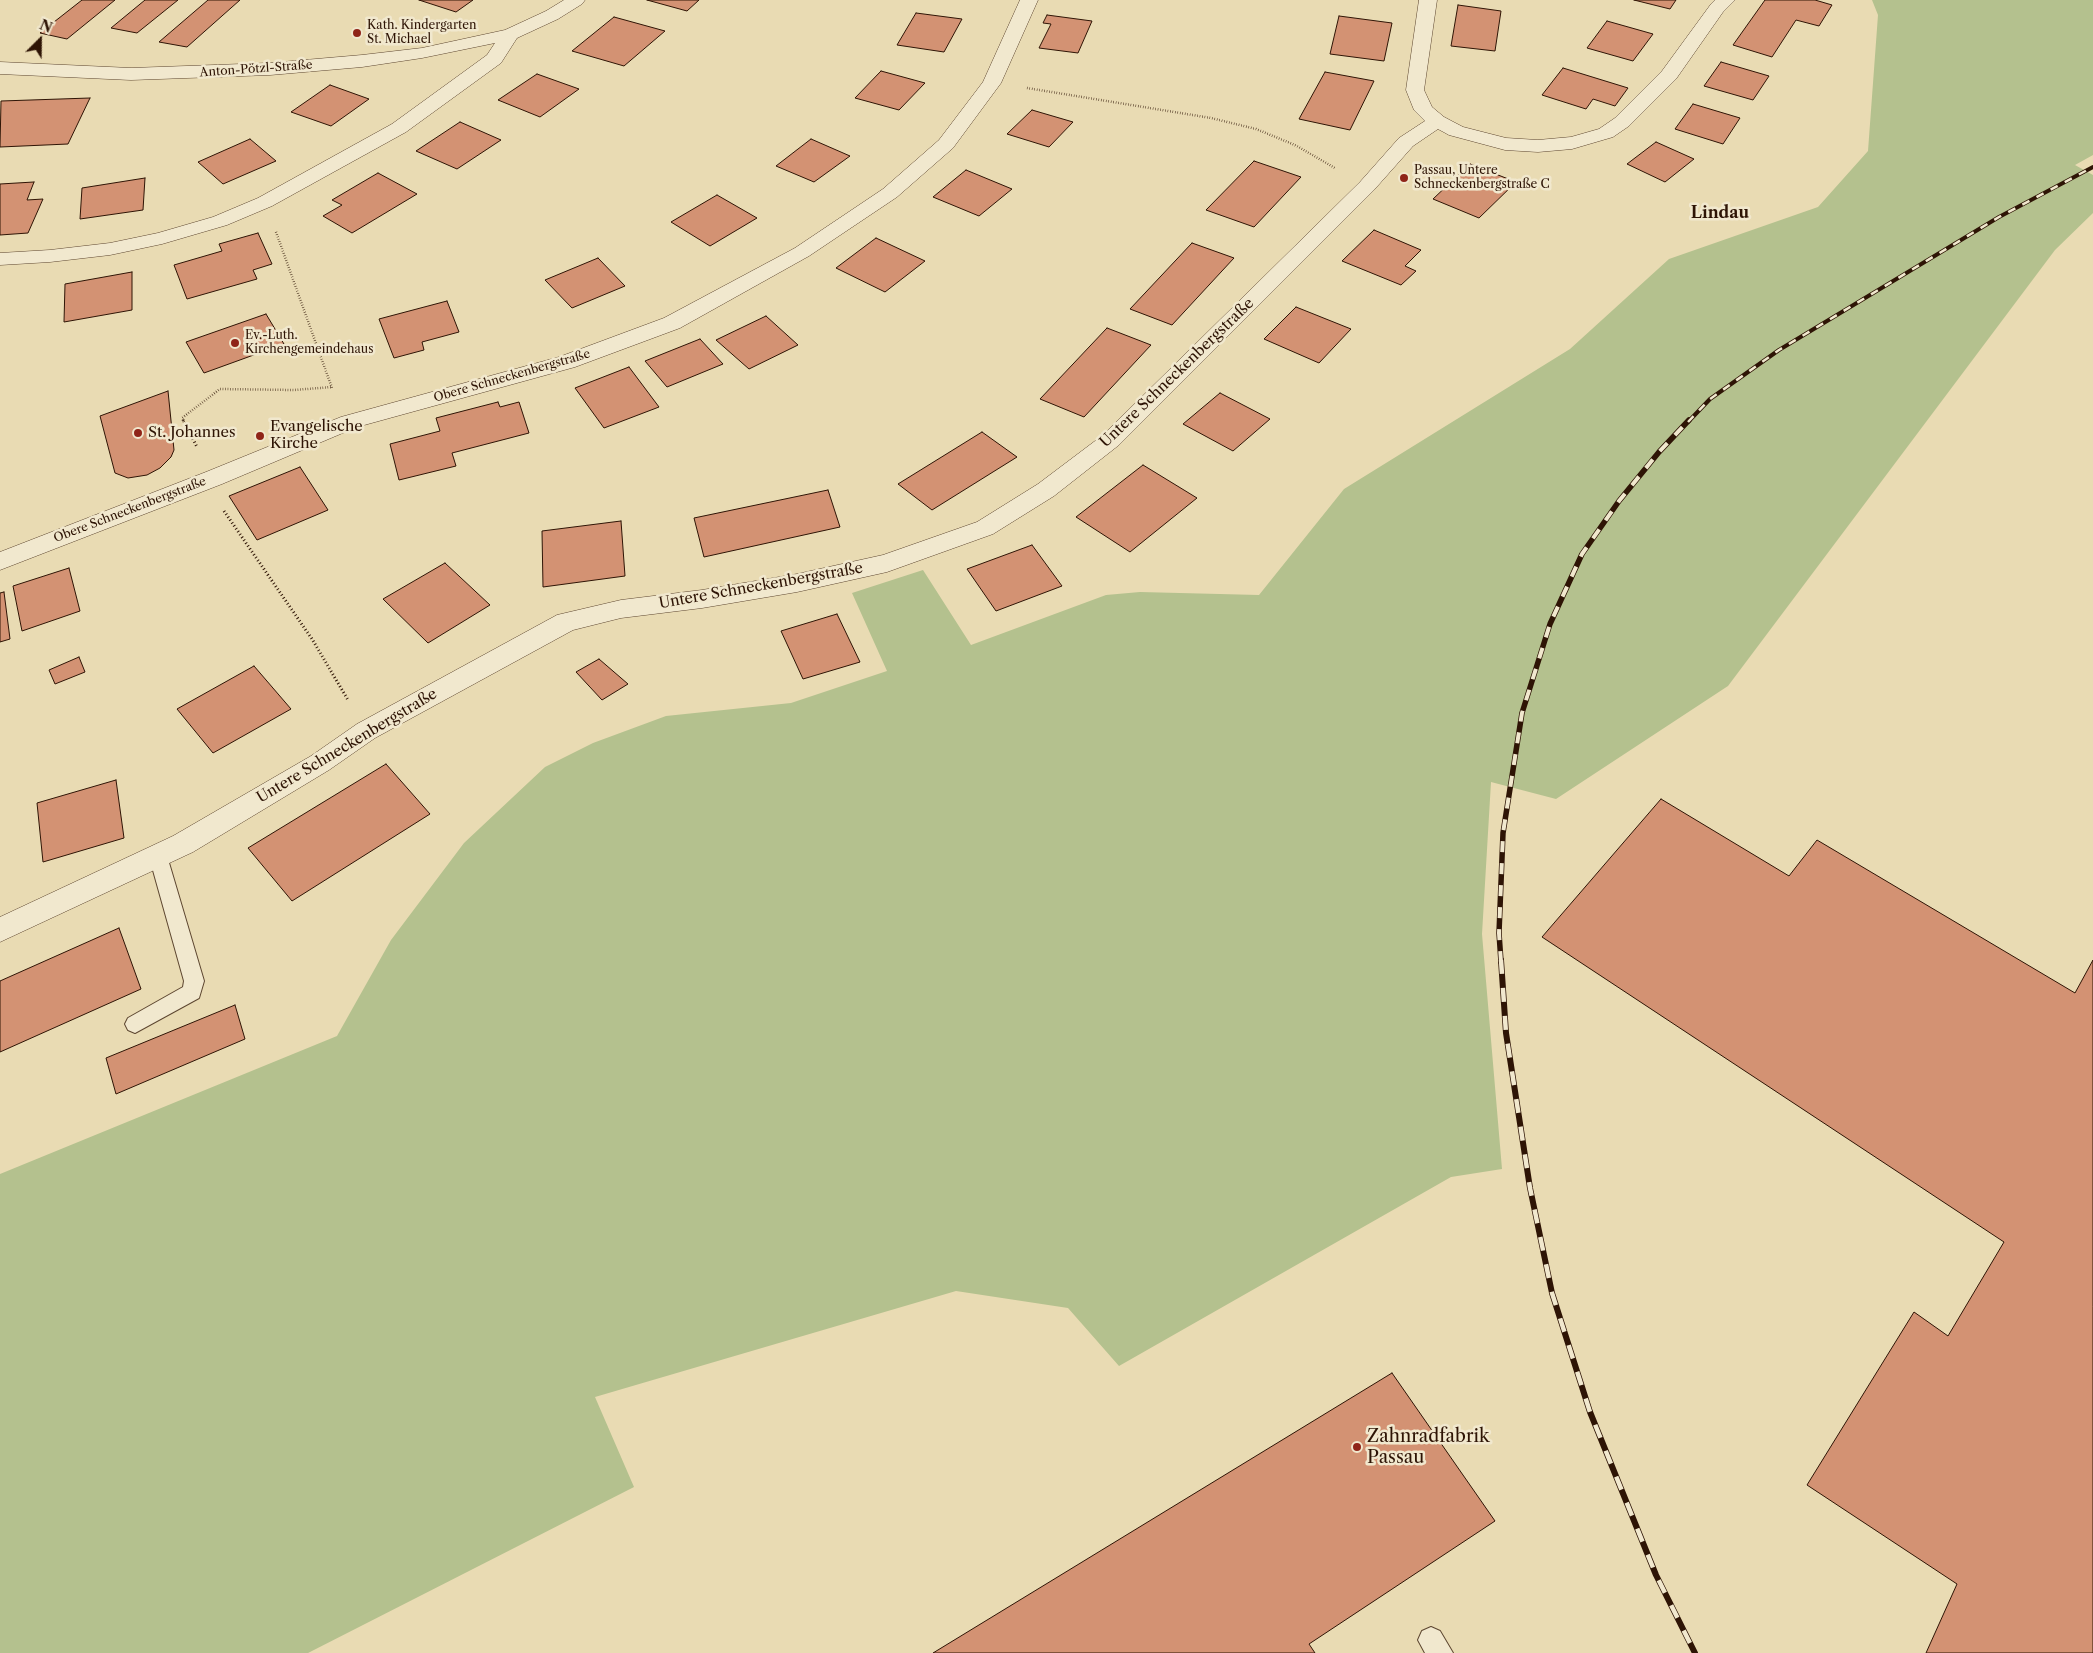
<!DOCTYPE html>
<html>
<head>
<meta charset="utf-8">
<style>
	body { margin:0 }
	#map { position:relative; width:2093px; height:1653px; overflow:hidden; background:#e9dbb3; font-family:"Libre Caslon Text",serif }
	canvas { display:block }
	.north { position:absolute; left:15px; top:15px; width:50px; height:50px; -webkit-text-stroke:4px #f1e8ce; paint-order:stroke; rotate:23deg; font-size:14px; font-weight:700; line-height:20px; text-align:center; color:#2e1405 }
	.north::after { content:''; display:block; margin:auto; width:18px; height:22px; background:#2e1405; clip-path:polygon(50% 0,100% 100%,50% 72%,0 100%) }
</style>
</head>
<body>
<div id="map">
<canvas width="2093" height="1653"></canvas>
<div class="north">N</div>
</div>
<script>
const c = document.querySelector('canvas').getContext('2d');
c.lineJoin = 'round';
function paint(path, color) { c.fillStyle = color; c.fill(path, 'evenodd'); }
const toPath = rows => new Path2D(rows.map(r => 'M' + r).join(''));
function trace(path, color, width, dash) { c.strokeStyle = color; c.lineWidth = width; c.lineCap = dash ? 'butt' : 'round'; c.setLineDash(dash || []); c.stroke(path); }
function label(font, color, halo, rows, align = 'center') {
  c.font = font + ' "Libre Caslon Text",serif'; c.lineWidth = 5; c.setLineDash([]); c.textBaseline = 'middle'; c.strokeStyle = halo; c.fillStyle = color; for (const [text, x, y, turn = 0] of rows) {
    c.save(); c.translate(x, y); c.rotate((+turn || 0) * Math.PI / 180); c.textAlign = isNaN(turn) ? turn : align; if (halo) c.strokeText(text, 0, 0); c.fillText(text, 0, 0); c.restore();
  }
}
paint(toPath([
	[1872,0,2093,0,2093,155,2075,165,2093,175,2093,213,2055,250,1728,686,1556,799,1491,782,1482,934,1502,1169,1451,1177,1119,1366,1068,1308,956,1291,595,1397,634,1487,308,1653,0,1653,0,1174,337,1036,391,940,464,843,545,767,593,743,666,716,791,703,887,671,852,593,923,570,971,645,1106,595,1140,592,1259,595,1344,489,1570,349,1669,259,1818,207,1868,151,1878,15]
]), '#b4c18e');
const building = toPath([
	[82,0,115,0,67,39,40,33,82,0],
	[145,0,178,0,137,33,111,28,145,0],
	[208,0,240,0,187,47,159,42,208,0],
	[419,0,473,0,456,12,419,0],
	[647,0,699,0,687,11,647,0],
	[1634,0,1676,0,1670,9,1634,0],
	[1765,0,1815,0,1832,5,1819,26,1796,20,1772,57,1733,45,1765,0],
	[1458,5,1501,11,1495,51,1451,46,1458,5],
	[916,13,962,19,944,52,897,45,916,13],
	[1047,15,1092,21,1078,53,1039,48,1051,24,1043,23,1047,15],
	[1339,16,1392,23,1384,61,1330,54,1339,16],
	[614,17,665,31,624,66,572,51,614,17],
	[1607,21,1653,34,1633,61,1587,48,1607,21],
	[1721,62,1769,76,1753,100,1704,86,1721,62],
	[1563,68,1628,88,1615,106,1593,99,1586,109,1542,95,1563,68],
	[881,71,925,83,899,110,855,98,881,71],
	[1325,72,1374,81,1350,130,1299,119,1325,72],
	[537,74,579,89,540,117,498,100,537,74],
	[330,85,369,99,331,126,291,112,330,85],
	[90,98,68,144,0,147,1,101,90,98],
	[1693,104,1740,118,1723,144,1675,129,1693,104],
	[1032,110,1073,122,1049,147,1007,134,1032,110],
	[460,122,501,140,457,169,416,151,460,122],
	[250,139,276,161,223,184,198,162,250,139],
	[811,139,850,156,814,182,776,166,811,139],
	[1656,142,1694,159,1665,182,1627,164,1656,142],
	[1254,161,1301,177,1254,227,1206,210,1254,161],
	[1470,164,1516,182,1479,218,1433,199,1470,164],
	[966,170,1012,189,979,216,933,197,966,170],
	[378,173,417,194,352,233,323,216,342,205,332,200,378,173],
	[145,178,143,210,80,219,82,188,145,178],
	[34,182,27,200,43,199,28,233,0,235,0,184,34,182],
	[717,195,757,218,710,246,671,222,717,195],
	[1374,230,1421,250,1405,266,1416,271,1401,285,1342,261,1374,230],
	[258,233,272,264,253,270,257,279,187,299,174,265,222,251,219,244,258,233],
	[876,238,925,261,885,292,836,268,876,238],
	[1192,243,1234,258,1172,325,1130,309,1192,243],
	[598,258,625,286,572,308,545,280,598,258],
	[132,272,132,310,64,322,65,284,132,272],
	[447,301,459,332,422,342,424,350,394,358,379,319,447,301],
	[1296,307,1351,329,1319,363,1264,339,1296,307],
	[266,314,284,344,204,373,186,342,266,314],
	[766,316,798,345,749,369,716,340,766,316],
	[1107,328,1151,345,1084,417,1040,399,1107,328],
	[700,339,723,364,667,387,645,361,700,339],
	[629,367,659,407,604,428,575,388,629,367],
	[168,391,174,450,171,457,160,468,147,475,128,478,115,473,100,416,168,391],
	[1220,393,1270,419,1233,451,1183,424,1220,393],
	[498,402,500,407,519,402,529,433,452,453,456,466,399,480,390,444,440,431,436,418,498,402],
	[982,432,1017,457,932,510,898,484,982,432],
	[1143,465,1197,498,1130,552,1076,517,1143,465],
	[300,467,328,510,257,540,229,496,300,467],
	[828,490,840,527,704,557,694,518,828,490],
	[621,521,625,576,543,587,542,531,621,521],
	[1032,545,1062,586,996,611,967,569,1032,545],
	[445,563,490,605,428,643,383,599,445,563],
	[69,568,80,611,22,631,13,586,69,568],
	[4,592,10,639,0,642,0,593,4,592],
	[837,614,860,662,803,679,781,631,837,614],
	[79,657,85,672,55,684,49,670,79,657],
	[599,659,628,684,602,700,576,672,599,659],
	[254,666,291,709,213,753,177,709,254,666],
	[386,764,430,814,292,901,248,848,386,764],
	[116,780,124,838,43,862,37,803,116,780],
	[1661,799,1789,876,1817,840,2075,993,2093,960,2093,1653,1926,1653,1957,1584,1807,1485,1914,1312,1948,1336,2004,1242,1542,937,1661,799],
	[119,928,141,989,0,1052,0,981,119,928],
	[235,1005,245,1039,116,1094,106,1058,235,1005],
	[1392,1373,1495,1521,1309,1644,1315,1653,933,1653,1392,1373]
]);
paint(building, '#d39273');
trace(building, '#2e1405', 1);
const lane = toPath([
	[158,848,165,850,167,856,204,981,199,998,135,1033,128,1030,125,1024,128,1018,183,987,184,981,149,856,151,850,158,848],
	[1431,1627,1440,1631,1453,1653,1425,1653,1418,1640,1422,1631,1431,1627]
]);
const street = toPath([
	[564,0,585,0,582,4,558,19,517,38,501,63,406,132,272,206,227,225,162,244,110,255,50,262,0,265,0,253,50,250,110,243,158,233,213,217,258,198,392,124,487,55,495,43,422,58,362,67,270,75,131,80,0,74,0,62,131,68,270,63,362,55,422,48,505,30,546,11,564,0],
	[1020,0,1038,0,1001,83,953,148,897,197,809,256,680,328,575,367,357,427,222,484,0,570,0,552,206,472,341,417,559,357,664,318,795,248,883,189,939,140,983,82,1020,0],
	[1419,0,1437,0,1424,90,1432,107,1444,117,1463,127,1506,138,1538,140,1571,137,1599,129,1615,118,1662,71,1711,4,1715,0,1735,0,1723,12,1676,79,1629,126,1613,137,1572,149,1538,152,1505,150,1449,135,1438,129,1413,146,1374,190,1119,445,1054,496,993,534,887,572,797,592,702,608,621,618,573,630,375,738,329,770,193,852,0,942,0,917,173,836,311,756,357,724,557,615,621,600,702,590,797,574,883,555,977,522,1038,484,1103,435,1360,182,1399,138,1425,121,1414,110,1406,90,1419,0]
]);
trace(lane, '#5d4630', 2);
trace(street, '#5d4630', 1);
trace(toPath([
	[1027,88,1211,118,1256,129,1295,145,1335,168],
	[276,232,332,388],
	[184,422,182,418,220,389,294,390,332,387]
]), '#2e1405', 2.5, [0.5, 2]);
trace(toPath([
	[183,420,197,447],
	[224,511,312,639,348,700]
]), '#2e1405', 3, [1, 2.5]);
paint(lane, '#f1e8ce');
paint(street, '#f1e8ce');
const railFar2 = toPath([
	[1688,422,1710,399,1779,350,1999,217,2093,167]
]);
const railFar1 = toPath([
	[1501,962,1499,933,1503,833,1522,713,1550,624,1582,554,1619,501,1659,452,1689,420]
]);
const rail = toPath([
	[1501,960,1506,1033,1530,1188,1552,1293,1590,1412,1656,1575,1695,1653]
]);
trace(railFar2, '#2e1405', 4);
trace(railFar1, '#2e1405', 5.5);
trace(rail, '#2e1405', 6);
trace(railFar2, '#f1e8ce', 2.5, [8]);
trace(railFar1, '#f1e8ce', 4, [11]);
trace(rail, '#f1e8ce', 4.5, [14]);
for (const [x, y, r, color] of [
	[357,33,5,"#8f2418"],
	[1404,178,5,"#8f2418"],
	[235,343,5,"#8f2418"],
	[138,433,5,"#8f2418"],
	[260,436,5,"#8f2418"],
	[1357,1447,5,"#8f2418"]
]) { const dot = new Path2D(); dot.arc(x, y, r, 0, 2 * Math.PI); c.fillStyle = color; c.fill(dot); trace(dot, '#f1e8ce', 2); }
label('12px', '#2e1405', '#f1e8ce', [
	["Kath. Kindergarten",367,26],
	["St. Michael",367,40],
	["Passau, Untere",1414,171],
	["Schneckenbergstraße C",1414,185],
	["Ev.-Luth.",245,336],
	["Kirchengemeindehaus",245,350]
], 'left');
label('12px', '#2e1405', '#f1e8ce', [
	["Anton-Pötzl-Straße",256,69,-4],
	["Obere Schneckenbergstraße",512,376,-16],
	["Obere Schneckenbergstraße",130,510,-21]
]);
label('15px', '#2e1405', '#f1e8ce', [
	["Untere Schneckenbergstraße",1177,373,-44],
	["Untere Schneckenbergstraße",761,586,-10],
	["Untere Schneckenbergstraße",347,746,-31]
]);
label('15px', '#2e1405', '#f1e8ce', [
	["Evangelische",270,427],
	["Kirche",270,444],
	["St. Johannes",148,433]
], 'left');
label('bold 16px', '#2e1405', '#f1e8ce', [
	["Lindau",1720,213]
]);
label('18px', '#2e1405', '#f1e8ce', [
	["Zahnradfabrik",1367,1437],
	["Passau",1367,1458]
], 'left');
</script>
</body>
</html>
